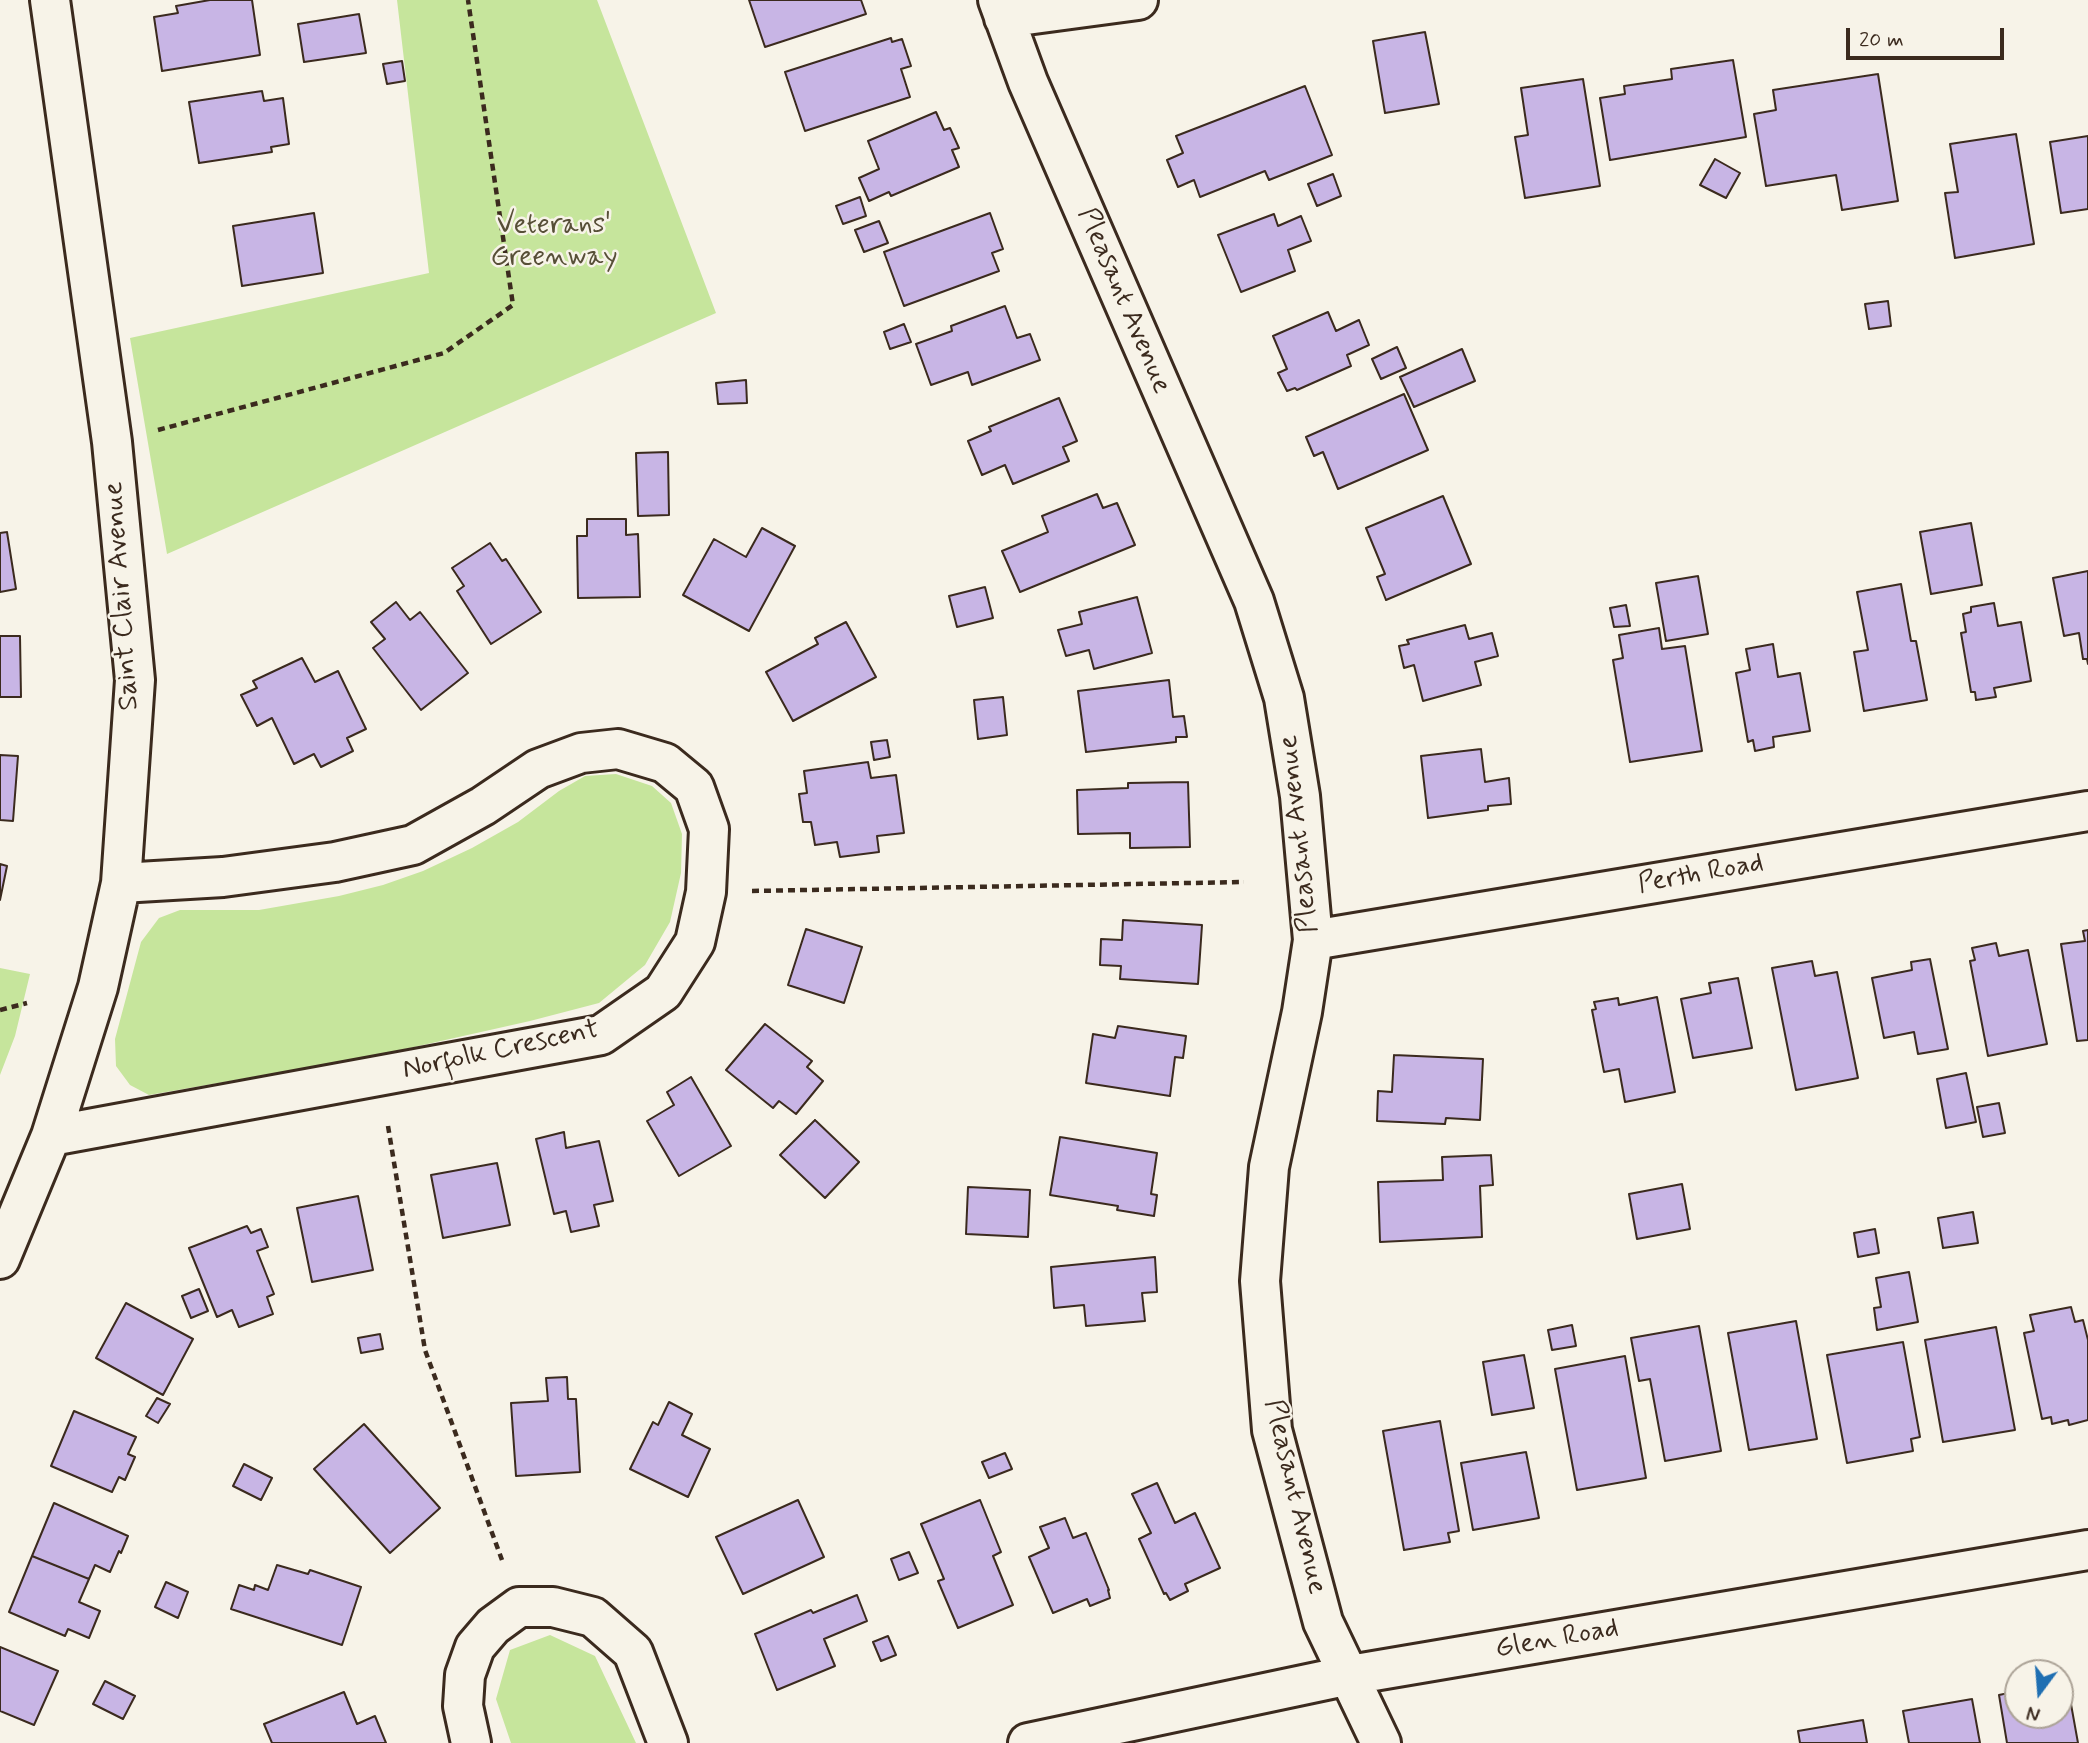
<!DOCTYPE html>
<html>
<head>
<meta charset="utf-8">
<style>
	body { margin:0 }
	#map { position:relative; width:2088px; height:1743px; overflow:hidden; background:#f7f3e8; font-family:Mynerve,sans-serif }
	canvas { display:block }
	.north { position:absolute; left:2004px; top:1659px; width:70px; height:70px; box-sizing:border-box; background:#f7f3e8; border:2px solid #aca397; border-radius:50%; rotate:196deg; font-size:19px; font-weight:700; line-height:28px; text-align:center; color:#3b2a1e }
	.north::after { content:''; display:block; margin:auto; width:24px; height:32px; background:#1f6fb2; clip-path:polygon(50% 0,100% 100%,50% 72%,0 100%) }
	.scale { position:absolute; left:1846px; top:28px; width:158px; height:32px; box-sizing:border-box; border:4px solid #3b2a1e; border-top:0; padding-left:9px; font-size:21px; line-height:24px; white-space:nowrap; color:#3b2a1e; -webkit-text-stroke:5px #f7f3e8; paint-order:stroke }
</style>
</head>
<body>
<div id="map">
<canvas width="2088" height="1743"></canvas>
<div class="north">N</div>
<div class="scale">20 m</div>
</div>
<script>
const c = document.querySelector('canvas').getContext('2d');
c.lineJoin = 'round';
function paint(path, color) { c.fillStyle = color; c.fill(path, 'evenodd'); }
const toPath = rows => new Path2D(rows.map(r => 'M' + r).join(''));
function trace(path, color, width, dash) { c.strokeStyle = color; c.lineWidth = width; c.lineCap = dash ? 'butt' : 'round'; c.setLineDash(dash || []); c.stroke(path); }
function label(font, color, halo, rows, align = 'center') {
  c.font = font + ' Mynerve,sans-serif'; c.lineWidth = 5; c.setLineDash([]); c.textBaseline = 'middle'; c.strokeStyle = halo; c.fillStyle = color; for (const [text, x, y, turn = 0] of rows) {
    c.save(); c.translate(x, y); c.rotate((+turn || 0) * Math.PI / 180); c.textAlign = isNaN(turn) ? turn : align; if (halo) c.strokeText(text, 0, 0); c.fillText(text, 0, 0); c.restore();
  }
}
paint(toPath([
	[397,0,597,0,716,313,167,554,130,338,429,273],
	[616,774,652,786,671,803,682,834,681,873,670,922,645,965,599,1003,530,1021,374,1056,149,1095,130,1085,116,1066,115,1039,141,942,159,918,180,910,259,910,339,896,383,885,423,871,472,848,518,822,559,791,585,776],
	[0,968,30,974,15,1036,0,1075],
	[550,1635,595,1656,636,1743,511,1743,496,1699,510,1650]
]), '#c6e59c');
const building = toPath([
	[210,0,252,0,260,55,162,71,154,17,178,13,176,6,210,0],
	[749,0,861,0,866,14,765,47,749,0],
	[359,14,366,53,304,62,298,24,359,14],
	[1425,32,1439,104,1385,113,1373,41,1425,32],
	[891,38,892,42,902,39,911,66,901,69,910,97,805,131,785,72,891,38],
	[1733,60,1746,137,1610,160,1600,98,1625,94,1624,86,1672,79,1671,69,1733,60],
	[402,61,405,81,387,84,383,64,402,61],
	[1878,74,1898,201,1842,210,1836,175,1766,186,1754,114,1776,110,1773,90,1878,74],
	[1583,79,1600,186,1525,198,1515,137,1528,135,1521,88,1583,79],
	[1305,86,1332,155,1269,180,1265,171,1200,197,1194,180,1178,187,1167,160,1183,153,1176,136,1305,86],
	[262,91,264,101,283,98,289,144,271,147,272,152,199,163,189,102,262,91],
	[936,112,944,130,950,128,959,148,952,150,959,167,891,196,889,192,869,201,859,178,879,169,868,141,936,112],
	[2016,134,2034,244,1955,258,1945,193,1958,192,1950,144,2016,134],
	[2088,136,2088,209,2061,213,2050,142,2088,136],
	[1715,159,1740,173,1726,198,1700,185,1715,159],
	[1333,174,1341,196,1317,206,1308,184,1333,174],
	[860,197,866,216,843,224,836,206,860,197],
	[314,213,323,273,242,286,233,226,314,213],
	[990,213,1003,249,992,253,999,271,904,306,884,252,990,213],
	[1274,214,1278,226,1301,216,1311,241,1288,250,1295,271,1241,292,1218,235,1274,214],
	[879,221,888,243,864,252,855,230,879,221],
	[1888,301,1891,326,1869,329,1865,304,1888,301],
	[1005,306,1017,338,1030,334,1040,360,972,385,968,372,931,385,916,344,952,331,951,326,1005,306],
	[1328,312,1336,331,1359,320,1369,345,1347,355,1351,366,1297,390,1295,388,1287,391,1278,373,1287,369,1273,336,1328,312],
	[904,324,911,342,890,349,884,332,904,324],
	[1397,347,1406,368,1381,379,1372,359,1397,347],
	[1462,349,1475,381,1414,407,1400,377,1462,349],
	[746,380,747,403,718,404,716,383,746,380],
	[1404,394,1428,450,1338,489,1323,452,1314,456,1306,437,1404,394],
	[1059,398,1077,441,1063,447,1069,461,1013,484,1005,465,982,475,968,441,991,431,989,427,1059,398],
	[668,452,669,515,638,516,636,453,668,452],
	[1097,494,1103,508,1117,503,1135,545,1020,592,1002,551,1048,532,1042,516,1097,494],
	[1443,496,1471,564,1386,600,1377,577,1385,574,1366,528,1443,496],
	[587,519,626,519,626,535,638,534,640,597,578,598,577,536,587,536,587,519],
	[1971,523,1982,585,1931,594,1920,532,1971,523],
	[762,528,795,546,749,631,683,595,714,539,746,557,762,528],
	[7,532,16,589,0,592,0,533,7,532],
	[490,543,502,561,506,559,541,612,491,644,457,591,464,586,452,568,490,543],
	[2088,571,2088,664,2087,659,2083,659,2079,633,2064,636,2053,578,2088,571],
	[1698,576,1708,634,1666,641,1656,583,1698,576],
	[1901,584,1911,641,1916,641,1927,700,1864,711,1854,652,1868,650,1857,592,1901,584],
	[985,587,993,618,957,627,949,596,985,587],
	[1137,597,1152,653,1094,669,1089,650,1066,656,1058,630,1082,624,1079,612,1137,597],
	[396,602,410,620,420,612,468,673,421,710,373,648,385,639,371,622,396,602],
	[1994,603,1998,626,2021,622,2031,681,1994,688,1996,697,1976,700,1975,692,1971,692,1961,633,1966,632,1963,614,1971,612,1971,607,1994,603],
	[1626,605,1630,626,1614,627,1610,608,1626,605],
	[846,622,876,677,793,721,766,672,818,644,815,638,846,622],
	[1465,625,1469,639,1492,633,1498,656,1475,662,1481,685,1423,701,1414,665,1404,668,1399,646,1409,644,1407,640,1465,625],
	[1659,628,1662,649,1685,646,1702,751,1630,762,1613,660,1623,658,1619,635,1659,628],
	[0,636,20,636,21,697,0,697,0,636],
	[1773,644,1778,677,1800,673,1810,731,1773,737,1774,747,1755,751,1753,740,1748,742,1736,673,1750,670,1746,649,1773,644],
	[302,658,315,682,338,671,366,729,347,738,353,751,321,767,314,754,294,764,272,718,257,726,241,695,257,688,253,681,302,658],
	[1169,680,1173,717,1184,716,1187,737,1176,737,1176,742,1086,752,1078,691,1169,680],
	[1003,697,1007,735,978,739,974,700,1003,697],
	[887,740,890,757,874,760,871,742,887,740],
	[1481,749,1485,782,1509,778,1511,804,1488,806,1488,810,1428,818,1421,756,1481,749],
	[0,755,18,756,13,821,0,820,0,755],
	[868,762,871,778,896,775,904,833,877,836,879,852,840,857,837,842,815,845,811,822,803,822,799,794,807,793,804,771,868,762],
	[1188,782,1190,847,1130,848,1130,833,1078,834,1077,790,1128,788,1128,783,1188,782],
	[0,864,7,866,0,900,0,864],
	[1123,920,1202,925,1198,984,1120,979,1121,966,1100,965,1101,939,1122,940,1123,920],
	[806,929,862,947,844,1003,788,985,806,929],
	[2088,930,2088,1040,2077,1041,2061,944,2085,941,2083,931,2088,930],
	[1996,943,1999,956,2028,950,2047,1044,1988,1056,1970,961,1975,960,1972,948,1996,943],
	[1930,959,1948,1049,1918,1054,1914,1032,1884,1038,1872,978,1912,970,1911,962,1930,959],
	[1812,961,1815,976,1837,972,1858,1078,1796,1090,1772,968,1812,961],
	[1738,978,1752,1048,1693,1058,1681,999,1711,993,1709,983,1738,978],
	[1657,997,1675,1092,1625,1102,1619,1069,1604,1072,1592,1010,1596,1009,1594,1002,1618,998,1619,1005,1657,997],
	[765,1024,812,1061,807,1067,823,1081,796,1114,779,1101,773,1108,726,1070,765,1024],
	[1118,1026,1186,1036,1183,1058,1175,1057,1170,1096,1086,1083,1093,1034,1115,1038,1118,1026],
	[1394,1055,1483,1059,1480,1120,1446,1118,1445,1124,1377,1121,1378,1091,1392,1092,1394,1055],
	[1966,1073,1976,1122,1946,1128,1937,1079,1966,1073],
	[691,1077,731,1146,679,1176,647,1121,674,1105,667,1092,691,1077],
	[1999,1103,2005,1133,1983,1137,1977,1107,1999,1103],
	[815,1120,859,1162,825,1198,780,1155,815,1120],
	[564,1132,566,1148,599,1141,613,1201,594,1205,599,1226,571,1232,566,1211,554,1214,536,1139,564,1132],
	[1060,1137,1157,1153,1151,1194,1157,1195,1154,1216,1117,1210,1118,1206,1050,1195,1060,1137],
	[1491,1155,1493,1185,1480,1186,1482,1237,1380,1242,1378,1182,1443,1180,1442,1157,1491,1155],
	[497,1163,510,1225,443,1238,431,1175,497,1163],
	[1682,1184,1690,1229,1637,1239,1629,1194,1682,1184],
	[968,1187,1030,1190,1028,1237,966,1234,968,1187],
	[358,1196,373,1270,312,1282,297,1208,358,1196],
	[1973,1212,1978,1243,1943,1248,1938,1218,1973,1212],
	[247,1226,251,1233,261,1229,268,1247,257,1251,274,1294,267,1297,273,1314,239,1327,232,1310,217,1317,189,1248,247,1226],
	[1875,1229,1879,1253,1858,1257,1854,1233,1875,1229],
	[1155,1257,1157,1292,1142,1293,1145,1321,1086,1326,1084,1305,1054,1308,1051,1267,1155,1257],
	[1909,1272,1918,1322,1877,1330,1874,1308,1881,1307,1876,1278,1909,1272],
	[199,1289,208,1311,191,1318,182,1296,199,1289],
	[126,1303,193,1339,163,1395,96,1358,126,1303],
	[2071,1307,2075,1322,2083,1320,2088,1340,2088,1420,2069,1425,2068,1420,2052,1424,2051,1417,2042,1419,2024,1333,2034,1331,2030,1315,2071,1307],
	[1796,1321,1817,1439,1749,1450,1728,1333,1796,1321],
	[1572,1325,1576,1346,1552,1350,1548,1330,1572,1325],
	[1699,1326,1721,1451,1665,1461,1650,1379,1639,1381,1631,1338,1699,1326],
	[1996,1327,2015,1430,1943,1442,1925,1340,1996,1327],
	[380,1334,383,1349,361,1353,358,1338,380,1334],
	[1903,1342,1920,1437,1911,1439,1913,1451,1847,1463,1827,1355,1903,1342],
	[1524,1355,1534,1408,1492,1415,1483,1362,1524,1355],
	[1625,1356,1646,1478,1577,1490,1555,1369,1625,1356],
	[567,1377,568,1399,576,1399,580,1472,516,1476,511,1403,548,1401,546,1378,567,1377],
	[157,1398,170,1404,158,1423,146,1416,157,1398],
	[669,1402,692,1414,682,1435,710,1449,688,1497,630,1469,653,1422,658,1425,669,1402],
	[74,1411,136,1437,128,1454,135,1457,125,1480,119,1477,112,1492,51,1466,74,1411],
	[1440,1421,1459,1531,1448,1533,1450,1542,1404,1550,1383,1431,1440,1421],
	[364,1424,440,1508,390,1553,314,1469,364,1424],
	[1526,1452,1539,1518,1473,1530,1461,1463,1526,1452],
	[1005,1453,1012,1469,989,1478,982,1462,1005,1453],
	[244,1464,272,1478,261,1500,233,1486,244,1464],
	[1157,1483,1175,1523,1195,1513,1220,1568,1185,1584,1188,1591,1170,1600,1166,1593,1164,1594,1139,1539,1151,1533,1132,1494,1157,1483],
	[798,1500,824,1557,743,1594,716,1537,798,1500],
	[980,1500,1001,1552,993,1556,1013,1605,958,1628,938,1581,944,1579,921,1524,980,1500],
	[54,1503,128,1536,121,1553,119,1551,110,1572,95,1565,89,1579,32,1556,54,1503],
	[1065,1518,1073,1538,1086,1533,1109,1590,1108,1590,1110,1598,1090,1606,1087,1599,1053,1613,1029,1557,1049,1548,1040,1527,1065,1518],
	[909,1552,918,1573,899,1580,891,1559,909,1552],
	[32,1556,89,1579,79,1602,100,1611,89,1638,68,1629,65,1636,9,1612,32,1556],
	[277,1565,308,1574,310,1570,361,1587,342,1645,231,1609,239,1585,254,1590,255,1585,268,1590,277,1565],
	[166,1582,188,1592,178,1618,155,1607,166,1582],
	[857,1595,867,1621,824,1639,835,1666,777,1690,755,1634,811,1610,813,1613,857,1595],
	[888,1636,896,1655,881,1661,873,1642,888,1636],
	[0,1647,58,1671,34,1725,0,1711,0,1647],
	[105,1681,135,1696,123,1719,93,1704,105,1681],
	[2067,1682,2078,1743,2007,1743,1999,1695,2018,1691,2018,1715,2060,1715,2060,1684,2067,1682],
	[344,1692,357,1724,375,1716,386,1743,272,1743,264,1724,344,1692],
	[1972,1699,1980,1743,1909,1743,1903,1711,1972,1699],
	[1863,1720,1867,1743,1800,1743,1798,1731,1863,1720]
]);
paint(building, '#c8b5e5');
trace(building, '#3b2a1e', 2);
const minor = toPath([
	[998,0,1028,82,1254,601,1284,698,1300,796,1313,940,1302,1012,1269,1167,1260,1281,1272,1430,1323,1622,1381,1743],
	[1004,18,1138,0],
	[1313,940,2088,811],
	[51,1136,601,1035,663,992,695,942,706,892,709,829,694,787,665,763,618,749,581,753,538,769,483,806,413,845,335,862,223,877,121,883],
	[0,1259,51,1136,98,987,121,883,135,680,112,442,50,0],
	[471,1743,463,1706,465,1675,475,1647,493,1626,519,1607,553,1607,593,1617,633,1652,668,1743],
	[1028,1743,1350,1675,2088,1550]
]);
trace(minor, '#3b2a1e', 44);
trace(toPath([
	[158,430,444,353,513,305,468,0],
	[752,891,1244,882],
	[0,1010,27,1003],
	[388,1126,425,1350,502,1560]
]), '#3b2a1e', 4.5, [7, 5]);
trace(minor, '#f7f3e8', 38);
label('28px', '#574f37', '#f7f3e8', [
	["Veterans'",554,226],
	["Greenway",554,258]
]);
label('28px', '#3b2a1e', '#f7f3e8', [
	["Pleasant Avenue",1123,301,67],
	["Saint Clair Avenue",123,596,-94],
	["Pleasant Avenue",1300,834,-96],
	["Perth Road",1701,875,-10],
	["Norfolk Crescent",501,1051,-12],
	["Pleasant Avenue",1294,1497,77],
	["Glen Road",1557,1640,-10]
]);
</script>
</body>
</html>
